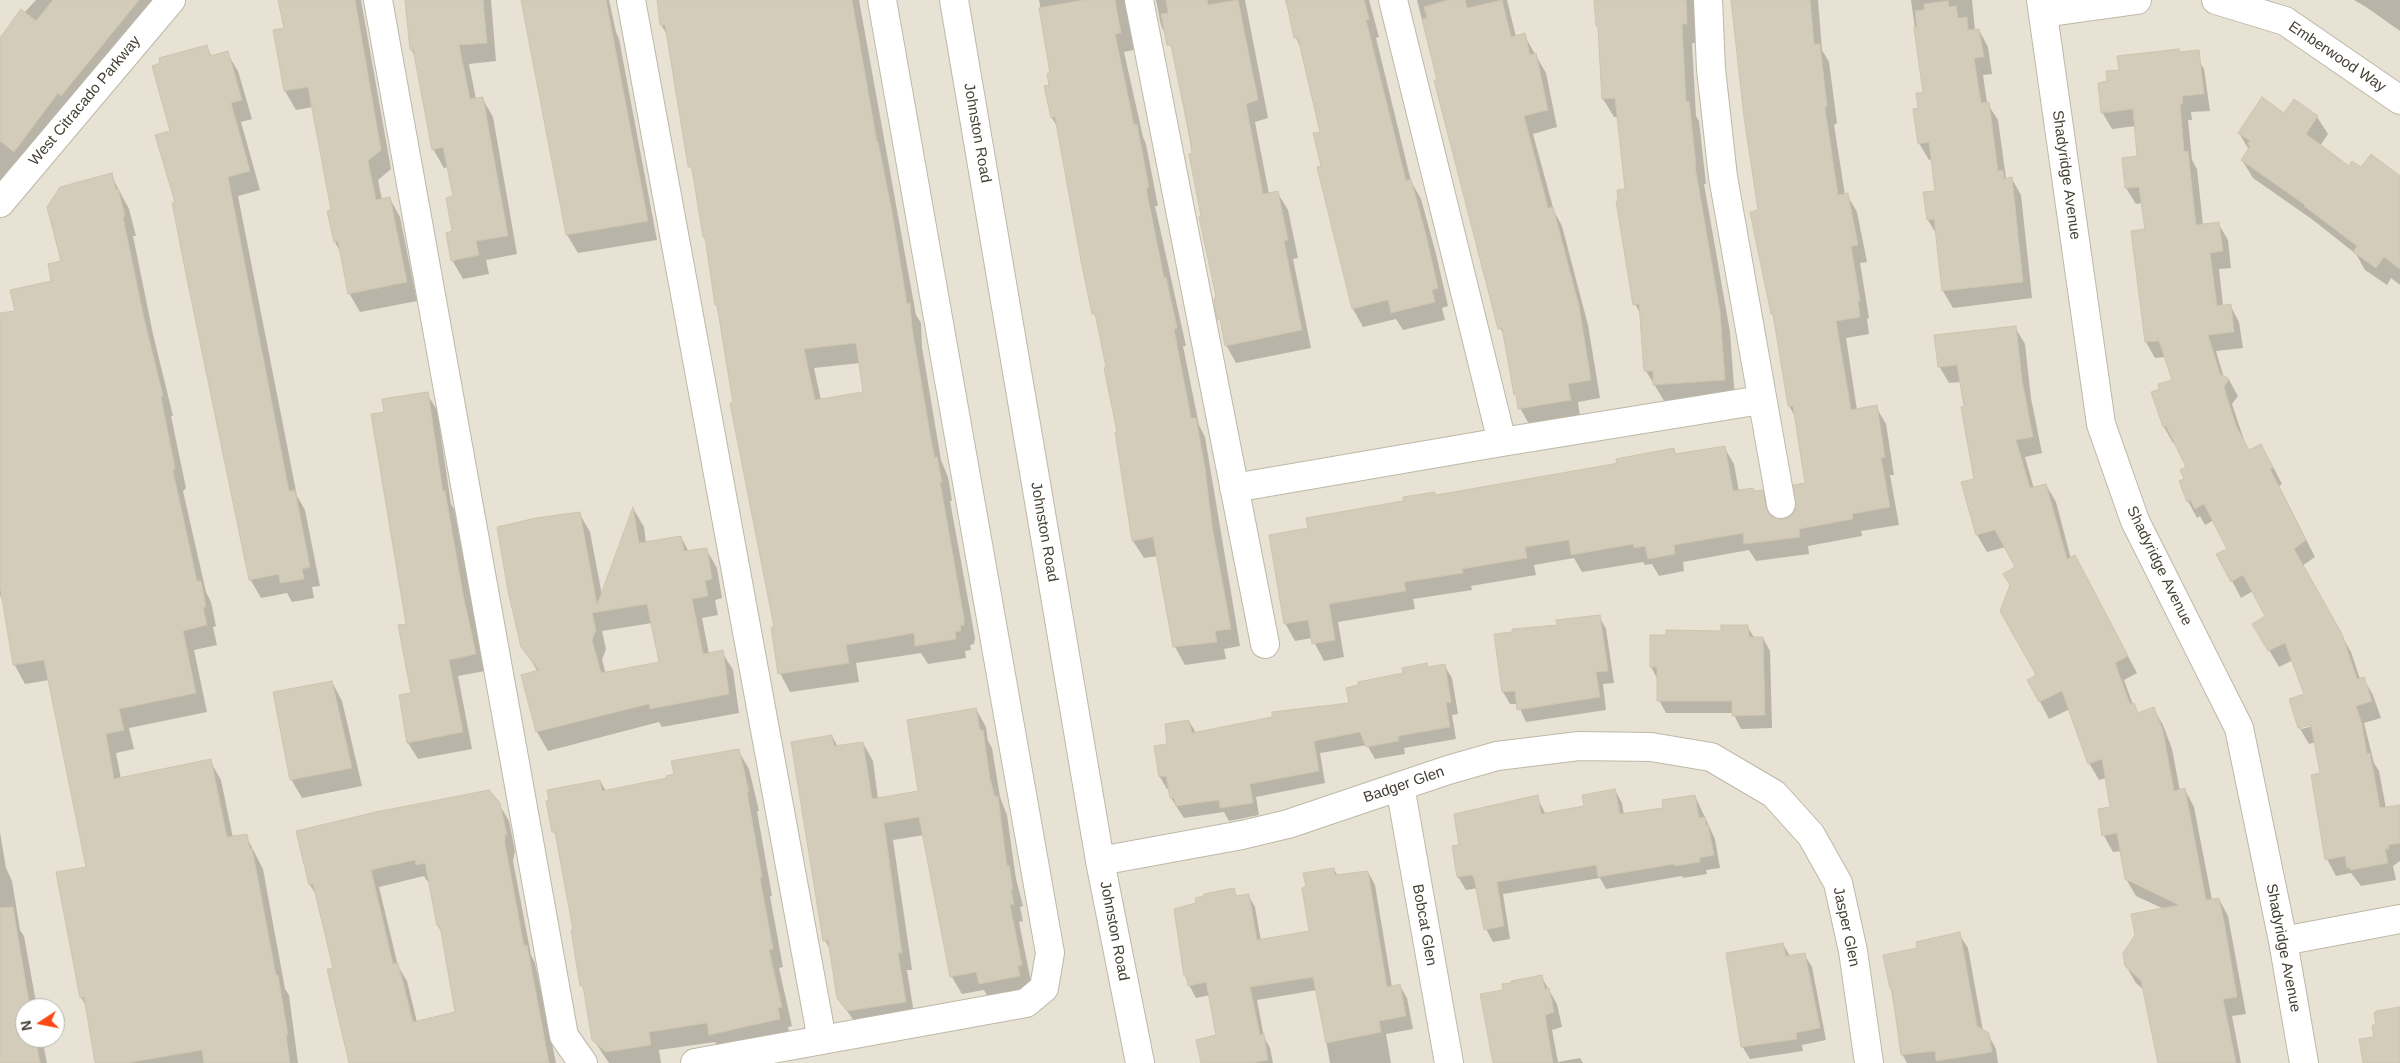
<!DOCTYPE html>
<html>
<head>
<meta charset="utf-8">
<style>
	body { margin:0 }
	#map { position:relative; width:2400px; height:1063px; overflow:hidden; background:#f3f0e5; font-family:Helvetica,sans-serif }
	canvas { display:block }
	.north { position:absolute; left:15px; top:998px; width:50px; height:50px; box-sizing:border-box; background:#fff; border:1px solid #b5b3ae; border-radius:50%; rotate:259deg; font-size:14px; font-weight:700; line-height:20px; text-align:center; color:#454035 }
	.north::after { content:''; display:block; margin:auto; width:18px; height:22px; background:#fb4913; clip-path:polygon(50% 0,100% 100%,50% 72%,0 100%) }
</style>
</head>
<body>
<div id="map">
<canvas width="2400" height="1063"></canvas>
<div class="north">N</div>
</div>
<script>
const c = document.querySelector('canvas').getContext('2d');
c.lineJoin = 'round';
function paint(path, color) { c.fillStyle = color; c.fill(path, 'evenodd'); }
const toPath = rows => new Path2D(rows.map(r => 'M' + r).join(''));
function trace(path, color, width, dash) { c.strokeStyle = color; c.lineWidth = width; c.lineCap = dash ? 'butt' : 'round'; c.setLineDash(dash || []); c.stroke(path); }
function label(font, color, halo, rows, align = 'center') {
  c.font = font + ' Helvetica,sans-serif'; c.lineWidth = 4; c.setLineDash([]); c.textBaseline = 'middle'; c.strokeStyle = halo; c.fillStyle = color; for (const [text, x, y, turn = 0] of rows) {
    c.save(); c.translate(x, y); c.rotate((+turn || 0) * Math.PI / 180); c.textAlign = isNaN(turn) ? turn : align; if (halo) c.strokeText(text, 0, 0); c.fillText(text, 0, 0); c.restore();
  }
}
paint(toPath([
	[0,0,2400,0,2400,1063,0,1063],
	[25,1008,55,1008,55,1038,25,1038]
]), '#e7e2d3');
paint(toPath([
	[36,0,168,0,0,197,0,39],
	[279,0,361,0,391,169,378,180,382,200,390,199,400,217,417,301,360,312,349,293,341,253,335,242,332,211,313,107,296,110,285,91,285,29],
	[406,0,491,0,496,61,469,64,476,99,482,98,493,117,517,254,486,260,489,274,463,279,452,260,454,197,449,167,444,168,433,149,415,57,411,49],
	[523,0,609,0,616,32,619,39,657,240,578,253,567,235],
	[658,0,859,0,916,315,921,323,922,347,941,460,948,477,952,501,950,501,975,638,974,644,970,645,971,650,965,651,966,658,928,664,921,653,856,663,859,682,790,692,780,673,775,628,719,311,716,305,707,242,704,237,693,171,689,165,680,102,676,95,668,36,661,25],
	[860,363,865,393,821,400,814,368],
	[1039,0,1129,0,1138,49,1124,52,1143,137,1146,144,1158,206,1155,206,1186,346,1183,346,1199,425,1205,437,1240,646,1224,649,1226,659,1185,665,1175,647,1158,556,1144,558,1133,541,1116,433,1119,433,1107,368,1098,321,1094,313,1058,128,1052,118,1052,74],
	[1156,0,1245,0,1268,118,1255,122,1269,194,1277,192,1288,210,1298,258,1293,259,1311,348,1236,363,1226,345,1215,300,1218,296,1174,54,1161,25],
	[1285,0,1369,0,1379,37,1376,38,1411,181,1421,199,1436,254,1448,306,1442,308,1445,320,1403,330,1396,319,1363,327,1353,309,1322,167,1322,132,1301,48,1296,38],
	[1417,0,1507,0,1516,37,1524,35,1546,73,1557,127,1533,134,1554,211,1562,226,1588,325,1600,398,1578,402,1580,417,1530,426,1520,408,1505,337,1500,328],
	[1596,0,1695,0,1697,43,1692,43,1696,116,1699,121,1706,184,1704,184,1730,332,1735,399,1666,404,1646,371,1641,315,1635,304,1627,190,1618,117,1614,117,1603,99],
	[1732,0,1818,0,1822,50,1829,62,1837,123,1834,125,1845,195,1847,195,1857,212,1867,262,1860,263,1869,318,1867,319,1869,334,1846,338,1857,410,1876,407,1886,424,1894,475,1890,475,1899,525,1861,531,1862,536,1808,546,1809,554,1756,561,1749,550,1683,562,1684,571,1659,576,1652,564,1645,565,1643,562,1582,572,1574,558,1534,565,1536,575,1471,586,1472,590,1413,599,1415,609,1338,622,1344,657,1324,661,1312,638,1295,641,1285,623,1309,529,1434,493,1436,496,1614,466,1673,449,1677,455,1724,447,1734,464,1739,492,1762,491,1772,508,1774,519,1784,520,1792,517,1807,484,1796,418,1789,406,1775,319,1772,314],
	[1911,0,1972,0,1975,30,1979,30,1988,47,1992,74,1983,75,1987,103,1998,120,2006,178,2012,179,2021,195,2032,298,1953,308,1943,291,1937,235,1928,220,1937,192,1933,159,1929,160,1919,143,1919,109,1924,94],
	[2354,0,2400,0,2400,31,2366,7],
	[206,46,212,57,227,53,238,71,252,119,241,122,260,190,238,196,297,496,305,510,320,586,312,587,314,598,292,602,287,593,261,598,250,579,176,203,171,132],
	[2180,53,2194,53,2204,69,2210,111,2191,112,2192,120,2188,120,2192,160,2197,169,2203,225,2218,223,2228,240,2231,268,2219,269,2223,306,2230,305,2239,322,2243,348,2216,351,2224,378,2229,380,2238,396,2232,404,2245,443,2249,451,2270,461,2282,484,2279,486,2315,557,2302,566,2351,652,2360,679,2363,678,2373,695,2381,718,2364,723,2374,763,2379,771,2386,808,2400,809,2400,861,2393,866,2396,880,2361,886,2351,873,2336,876,2327,859,2322,774,2316,742,2309,744,2299,727,2305,695,2293,660,2279,667,2254,624,2267,617,2253,591,2241,598,2232,581,2229,549,2214,520,2205,525,2200,516,2197,518,2188,501,2181,482,2186,479,2187,467,2175,442,2173,443,2164,427,2161,390,2173,381,2166,357,2155,358,2146,342,2132,232,2146,230,2142,203,2136,204,2126,188,2139,157,2136,126,2112,129,2102,112,2109,83,2120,71],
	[2317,723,2317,725,2301,729,2301,726],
	[2285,115,2317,117,2328,134,2320,146,2349,167,2400,177,2400,285,2391,278,2387,285,2365,270,2356,254,2313,220,2253,178,2242,160,2249,150,2239,133],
	[111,175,129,209,136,236,133,236,153,334,173,416,171,416,186,488,183,491,206,592,211,602,216,626,213,627,217,645,194,650,207,712,129,728,134,749,116,753,121,779,210,761,221,780,233,838,246,836,263,869,285,989,289,995,298,1063,97,1063,87,1008,81,997,88,868,49,680,25,684,14,664,4,602,0,595,0,314,16,312,53,282],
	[2015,327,2025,344,2031,398,2042,453,2025,457,2034,489,2046,485,2056,502,2071,559,2084,574,2137,673,2124,680,2133,705,2139,714,2153,708,2163,725,2172,749,2180,791,2185,790,2194,807,2212,900,2219,899,2228,916,2246,1014,2232,1016,2241,1063,2159,1063,2145,991,2136,983,2126,966,2164,909,2136,896,2126,879,2121,851,2113,852,2104,836,2112,808,2106,778,2099,780,2089,763,2070,709,2049,719,2029,681,2037,676,2017,568,2006,547,1987,552,1977,535,1963,483,1976,480,1961,382,1949,383,1939,366],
	[427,394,437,410,451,504,454,509,485,671,458,676,472,749,418,759,408,743,412,694,408,625,386,413],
	[634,510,644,527,646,543,681,537,689,552,706,549,717,568,722,598,715,600,718,615,702,618,709,654,722,652,733,670,739,713,662,727,659,722,548,751,537,732,523,676,538,672,523,647,579,513,590,532,602,595],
	[652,623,660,663,606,674,602,660,606,649,602,631],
	[1599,616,1606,629,1614,683,1603,684,1606,710,1526,722,1518,704,1510,704,1503,692,1559,626],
	[1747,626,1755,639,1763,638,1770,651,1772,728,1741,729,1733,713,1666,713,1659,700,1658,680,1651,667,1651,636,1722,632],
	[1444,665,1452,678,1458,714,1452,715,1456,739,1404,748,1405,754,1375,759,1367,745,1320,753,1325,783,1256,797,1259,815,1229,821,1224,812,1184,818,1171,798,1169,789,1167,789,1160,777,1155,747,1168,745,1189,721,1196,733,1350,704,1429,668],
	[332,682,342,701,362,786,302,798,291,779],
	[976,709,986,727,988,741,992,748,1000,797,1007,815,1016,879,1023,906,1020,907,1023,921,1019,922,1031,982,1027,983,1029,993,990,1001,984,990,962,994,952,977,924,835,893,840,912,970,907,970,915,1020,859,1028,838,998,831,952,825,940,792,743,832,736,838,747,863,743,873,761,878,799,920,792],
	[738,750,749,769,759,811,757,811,772,896,770,896,783,967,779,968,792,1026,788,1027,790,1038,721,1054,715,1042,659,1050,661,1063,609,1063,593,1039,586,992,582,986,575,931,558,839,554,832,600,781,606,791,668,779],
	[1615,790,1622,803,1624,815,1665,809,1695,796,1715,839,1720,868,1706,870,1707,874,1683,878,1682,876,1606,889,1600,878,1503,894,1510,939,1493,942,1486,929,1478,888,1466,890,1458,877,1453,847,1461,846,1537,797,1546,815,1585,807],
	[499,804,509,821,515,851,513,861,531,955,535,963,556,1063,351,1063,334,969,317,896,310,885],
	[424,876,427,881,430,880,438,926,443,935,457,1013,417,1022,407,981,398,966,379,887],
	[0,832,6,868,12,881,20,930,24,936,37,1008,25,1008,25,1038,42,1038,47,1063,0,1063],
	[1334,869,1338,876,1368,872,1375,885,1392,987,1400,986,1407,998,1413,1029,1386,1034,1391,1063,1330,1063,1317,990,1257,1000,1264,1037,1270,1048,1273,1063,1201,1063,1218,1036,1210,995,1196,998,1189,985,1197,904,1233,890,1237,897,1248,895,1255,907,1261,941,1311,932,1307,888],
	[1959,934,1968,948,1983,1031,1988,1034,1996,1049,1998,1063,1907,1063,1902,1054,1891,989,1919,949],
	[1783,944,1790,956,1804,954,1812,967,1826,1040,1802,1045,1803,1051,1750,1059,1742,1046],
	[1541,976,1557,1004,1562,1027,1552,1030,1558,1062,1580,1058,1583,1063,1494,1063,1505,991]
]), '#0003');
const building = toPath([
	[53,0,139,0,61,96,58,93,14,152,0,141,0,38,21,9,36,21,53,0],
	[278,0,355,0,381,150,368,161,376,200,390,197,407,282,348,294,338,241,334,242,327,211,331,210,308,87,284,91,273,30,284,28,278,0],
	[405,0,483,0,487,43,459,45,470,99,483,97,508,236,476,241,479,255,451,261,446,233,452,231,446,198,453,196,443,147,432,150,413,49,410,50,405,0],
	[521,0,606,0,648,221,566,235,521,0],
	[657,0,852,0,877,142,878,142,892,212,907,304,910,303,912,327,931,440,935,458,937,457,942,482,940,482,964,618,964,625,960,626,961,631,955,632,956,639,915,646,914,633,846,645,849,663,778,674,771,627,774,627,730,403,733,403,717,305,715,305,705,237,703,237,692,169,688,166,665,25,660,25,657,0],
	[856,343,863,392,815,400,804,349,856,343],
	[1083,0,1115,0,1121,33,1115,34,1134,125,1137,124,1149,188,1146,188,1164,278,1166,277,1177,328,1174,329,1191,418,1196,418,1205,468,1212,526,1231,629,1215,631,1217,642,1173,647,1153,537,1132,541,1115,432,1117,432,1104,368,1106,367,1095,313,1092,314,1081,261,1055,117,1051,118,1044,86,1049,85,1047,74,1050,73,1039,8,1083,0],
	[1166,0,1207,0,1208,5,1238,0,1258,100,1246,104,1263,194,1278,191,1288,240,1284,241,1302,330,1225,346,1220,319,1217,320,1214,300,1216,296,1199,217,1201,216,1189,154,1192,153,1191,143,1171,45,1167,45,1161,14,1168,13,1166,0],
	[1286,0,1364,0,1369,19,1366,20,1406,181,1411,179,1426,235,1438,288,1432,290,1435,302,1391,313,1388,300,1352,309,1317,167,1321,166,1313,133,1320,132,1298,38,1294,38,1286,0],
	[1448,0,1465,0,1467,8,1502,0,1511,37,1525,33,1530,55,1536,53,1548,110,1524,116,1548,208,1553,207,1579,306,1591,380,1568,384,1571,400,1518,409,1516,394,1514,395,1502,328,1498,329,1480,259,1434,80,1437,80,1422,19,1427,18,1424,7,1448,0],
	[1594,0,1686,0,1687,24,1682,24,1686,102,1689,101,1696,165,1695,166,1720,311,1725,380,1653,385,1653,371,1644,371,1639,304,1633,305,1616,201,1618,201,1617,190,1625,189,1615,98,1602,99,1598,28,1596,26,1594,0],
	[1731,0,1810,0,1814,44,1820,44,1827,106,1825,108,1838,195,1848,193,1858,245,1851,246,1860,301,1858,302,1860,317,1836,321,1851,410,1877,405,1885,457,1881,458,1890,507,1852,514,1853,519,1799,529,1800,537,1744,544,1743,533,1674,545,1675,554,1648,559,1645,546,1634,548,1633,544,1571,555,1569,540,1525,547,1527,558,1462,569,1463,573,1404,582,1406,591,1329,604,1335,640,1312,644,1308,620,1284,624,1269,535,1308,528,1306,518,1403,501,1403,497,1435,492,1435,495,1448,493,1613,464,1617,463,1616,459,1674,448,1675,454,1725,446,1733,491,1753,488,1754,491,1763,490,1766,507,1769,514,1776,519,1784,519,1791,516,1795,510,1793,485,1805,483,1793,406,1788,406,1773,314,1771,314,1750,212,1758,210,1744,117,1731,0],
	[1948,1,1949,7,1956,6,1958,18,1967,17,1968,30,1979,29,1984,57,1974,58,1981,103,1989,102,1998,171,2003,170,2004,179,2012,177,2023,282,1942,291,1934,219,1927,220,1923,192,1935,191,1929,142,1918,144,1913,109,1918,108,1916,93,1923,93,1914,28,1917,27,1915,11,1924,10,1924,4,1948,1],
	[207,45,210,56,228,51,242,100,231,103,250,171,228,177,289,491,295,490,310,567,302,569,304,579,280,583,279,574,249,580,186,274,172,203,175,202,155,135,170,131,152,66,160,63,159,58,207,45],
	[2179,49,2179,52,2199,50,2204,94,2182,96,2183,103,2180,104,2184,152,2188,151,2196,225,2219,222,2223,251,2210,253,2217,306,2231,304,2234,332,2208,335,2220,374,2229,379,2224,387,2236,426,2249,450,2261,444,2273,468,2270,469,2306,540,2294,549,2342,634,2357,679,2364,677,2372,701,2356,706,2362,724,2367,754,2370,753,2380,808,2400,805,2400,843,2388,845,2389,849,2385,849,2388,863,2350,870,2350,867,2347,868,2345,856,2325,860,2311,775,2320,773,2311,725,2298,728,2289,699,2304,694,2285,643,2268,651,2252,624,2265,616,2243,575,2231,582,2216,554,2227,549,2204,504,2195,509,2190,500,2187,502,2179,481,2184,479,2180,470,2186,467,2166,426,2163,427,2151,392,2159,389,2158,384,2172,380,2159,341,2145,342,2131,231,2145,229,2139,187,2125,188,2122,158,2137,156,2133,109,2101,113,2098,83,2107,81,2106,71,2119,70,2117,56,2179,49],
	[2262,97,2284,113,2294,99,2318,116,2306,134,2349,166,2352,161,2361,167,2371,154,2400,176,2400,269,2384,257,2376,268,2353,252,2357,246,2304,206,2305,205,2241,160,2250,146,2247,144,2250,141,2238,133,2262,97],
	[112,173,116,190,118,188,125,216,123,217,143,314,163,396,161,397,175,468,173,471,197,581,201,581,206,607,203,607,207,625,183,631,196,693,119,709,124,730,106,734,114,779,211,759,227,837,247,834,250,849,252,848,276,975,278,975,288,1035,286,1035,290,1063,204,1063,202,1050,126,1063,95,1063,84,997,80,998,56,872,86,867,44,660,13,665,0,586,0,313,15,311,10,290,51,281,48,264,61,261,47,207,60,187,112,173],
	[2016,326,2022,380,2033,437,2016,440,2030,488,2046,484,2067,559,2075,555,2128,656,2115,663,2130,704,2134,703,2138,713,2154,707,2163,731,2174,791,2185,788,2206,900,2219,898,2225,927,2237,997,2223,999,2236,1063,2158,1063,2141,981,2125,966,2123,953,2135,935,2131,914,2179,905,2125,879,2117,833,2102,836,2098,809,2110,807,2102,759,2088,764,2062,691,2039,702,2027,680,2036,675,2000,611,2010,585,2003,574,2015,567,1995,530,1976,535,1961,482,1974,479,1961,407,1964,406,1957,365,1938,367,1934,335,2016,326],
	[428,392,443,492,445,491,464,599,476,654,449,660,463,732,407,743,399,695,411,693,398,625,406,624,371,414,384,412,382,399,428,392],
	[633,507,639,543,681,536,684,551,707,548,712,579,705,581,708,596,692,599,703,654,723,650,729,694,650,709,649,704,536,732,521,675,539,670,521,647,508,591,497,527,536,518,580,512,597,605,633,507],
	[647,604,659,662,601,673,592,640,596,630,592,613,647,604],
	[1600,615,1608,671,1596,672,1600,697,1517,710,1515,691,1502,692,1494,634,1512,632,1512,629,1557,625,1556,620,1600,615],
	[1721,625,1748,625,1749,637,1763,637,1765,715,1732,716,1732,701,1657,701,1657,667,1650,667,1650,635,1666,635,1666,630,1721,631,1721,625],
	[1427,663,1428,667,1445,664,1451,702,1446,703,1450,727,1398,736,1399,741,1366,747,1360,732,1314,741,1319,771,1250,784,1253,803,1220,808,1219,800,1176,806,1174,798,1170,798,1166,776,1159,777,1154,746,1167,744,1165,724,1189,720,1192,733,1272,717,1272,712,1349,703,1346,688,1358,685,1358,682,1403,673,1402,668,1427,663],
	[332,681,352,768,290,780,273,692,332,681],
	[976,708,980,730,983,730,990,779,995,797,998,796,1007,866,1009,865,1013,889,1011,889,1014,904,1010,905,1022,965,1018,966,1020,976,979,984,976,972,950,977,919,817,884,823,902,953,898,953,906,1002,847,1011,837,998,828,940,823,941,791,742,832,735,834,746,863,742,872,799,918,791,907,720,976,708],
	[739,749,749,792,747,792,762,877,760,878,773,949,769,950,782,1007,778,1008,780,1019,709,1035,707,1023,649,1032,651,1045,606,1052,592,1040,583,986,580,986,571,930,573,930,555,832,552,832,546,801,549,801,547,790,600,780,602,791,667,778,666,776,674,774,671,761,739,749],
	[1615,789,1620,814,1663,808,1662,800,1695,795,1699,818,1705,817,1706,825,1708,825,1714,855,1700,858,1700,862,1675,866,1674,864,1598,877,1596,865,1497,882,1504,926,1484,930,1474,878,1472,875,1457,877,1452,846,1459,845,1454,814,1538,795,1541,814,1584,806,1582,795,1615,789],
	[489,790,500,803,507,835,505,835,505,844,524,946,527,945,549,1063,349,1063,327,969,333,968,313,884,309,885,296,831,376,812,489,790],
	[415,860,416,865,425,863,437,926,440,926,455,1012,413,1022,398,963,393,964,371,870,415,860],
	[1334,868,1335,875,1368,871,1387,987,1400,984,1406,1016,1379,1021,1381,1032,1326,1043,1313,977,1250,987,1260,1035,1264,1034,1268,1060,1252,1063,1201,1063,1196,1040,1216,1035,1206,982,1188,986,1186,976,1184,976,1174,909,1196,903,1195,898,1204,896,1204,894,1234,888,1236,896,1249,894,1257,940,1309,931,1302,888,1306,887,1303,873,1334,868],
	[13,907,30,1008,25,1008,25,1038,35,1038,40,1063,0,1063,0,908,13,907],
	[1960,932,1977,1026,1989,1033,1992,1052,1936,1061,1935,1051,1901,1055,1892,989,1890,989,1883,955,1917,948,1916,942,1960,932],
	[1783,943,1786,956,1805,953,1820,1028,1796,1033,1797,1039,1741,1047,1726,953,1783,943],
	[1542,975,1545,989,1549,988,1554,1012,1545,1015,1553,1063,1493,1063,1480,994,1503,990,1502,984,1511,983,1511,981,1542,975],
	[2400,1007,2400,1063,2363,1063,2359,1039,2374,1037,2372,1025,2376,1025,2374,1013,2376,1011,2400,1007]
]);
paint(building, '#d4ccba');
trace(building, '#cfc5ae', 1);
const minor = toPath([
	[378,0,564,1036,583,1063],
	[631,0,822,1040],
	[954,0,1100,861,1140,1063],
	[1139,0,1265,644],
	[1393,0,1502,442],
	[1708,0,1711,69,1723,177,1781,504],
	[2041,0,2101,424,2135,521,2239,728,2283,941,2304,1063],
	[2216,0,2285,21,2400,100],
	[2043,13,2137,0],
	[0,203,171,0],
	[1234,488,1502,442,1761,400],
	[1400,786,1449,1063],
	[1100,861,1242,835,1288,824,1448,770,1497,756,1579,746,1651,747,1711,757,1774,794,1811,835,1838,883,1853,951,1869,1063],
	[2283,941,2400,919],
	[695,1063,1026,1003,1044,988,1050,953,882,0]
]);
trace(minor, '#beb8a8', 30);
trace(minor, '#fff', 28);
label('15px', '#454035', '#fff', [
	["Emberwood Way",2337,57,34],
	["West Citracado Parkway",85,101,-50],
	["Johnston Road",977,133,80],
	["Shadyridge Avenue",2066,175,82],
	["Johnston Road",1044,532,80],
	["Shadyridge Avenue",2159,566,64],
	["Badger Glen",1404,785,-19],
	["Bobcat Glen",1424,925,80],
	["Jasper Glen",1846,927,78],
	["Johnston Road",1114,931,79],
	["Shadyridge Avenue",2283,948,79]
]);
</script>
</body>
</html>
